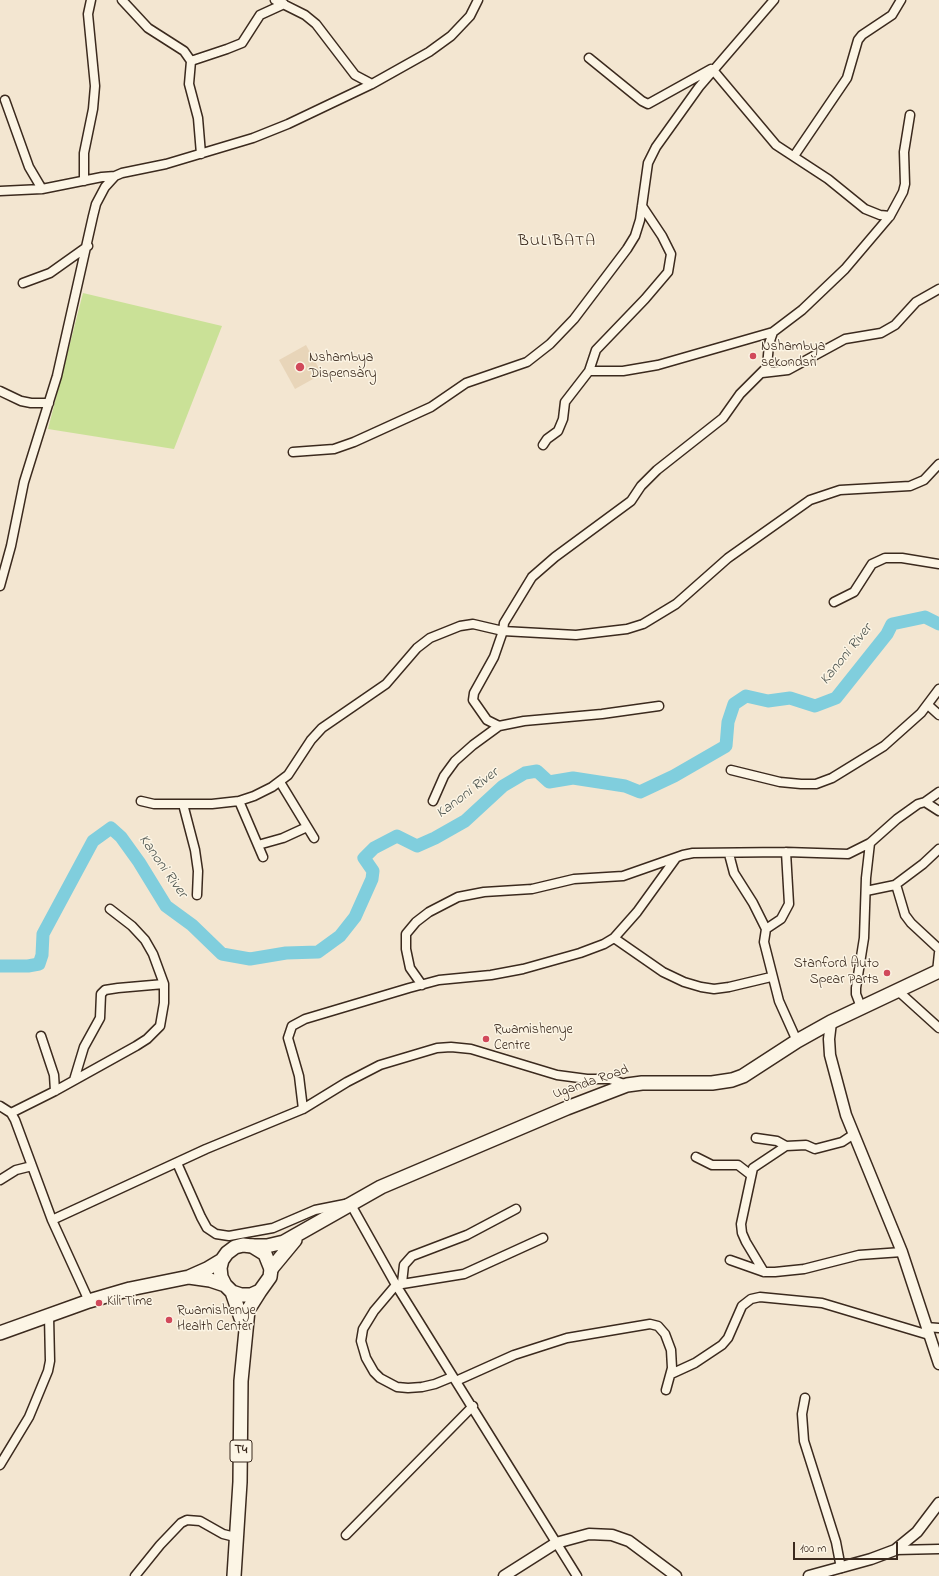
<!DOCTYPE html>
<html>
<head>
<meta charset="utf-8">
<style>
	body { margin:0 }
	#map { position:relative; width:939px; height:1576px; overflow:hidden; background:#f3e6d1; font-family:"Indie Flower",sans-serif }
	canvas { display:block }
	.scale { position:absolute; left:793px; top:1542px; width:105px; height:18px; box-sizing:border-box; border:2px solid #3b2a1e; border-top:0; padding-left:5px; font-size:12px; line-height:14px; white-space:nowrap; color:#3b2a1e; -webkit-text-stroke:3px #fcf5e5; paint-order:stroke }
</style>
</head>
<body>
<div id="map">
<canvas width="939" height="1576"></canvas>
<div class="scale">100 m</div>
</div>
<script>
const c = document.querySelector('canvas').getContext('2d');
c.lineJoin = 'round';
function paint(path, color) { c.fillStyle = color; c.fill(path, 'evenodd'); }
const toPath = rows => new Path2D(rows.map(r => 'M' + r).join(''));
function trace(path, color, width, dash) { c.strokeStyle = color; c.lineWidth = width; c.lineCap = dash ? 'butt' : 'round'; c.setLineDash(dash || []); c.stroke(path); }
function label(font, color, halo, rows, align = 'center') {
  c.font = font + ' "Indie Flower",sans-serif'; c.lineWidth = 3; c.setLineDash([]); c.textBaseline = 'middle'; c.strokeStyle = halo; c.fillStyle = color; for (const [text, x, y, turn = 0] of rows) {
    c.save(); c.translate(x, y); c.rotate((+turn || 0) * Math.PI / 180); c.textAlign = isNaN(turn) ? turn : align; if (halo) c.strokeText(text, 0, 0); c.fillText(text, 0, 0); c.restore();
  }
}
paint(toPath([
	[306,345,322,374,295,389,279,360]
]), '#e8d5b9');
paint(toPath([
	[83,293,222,326,174,449,48,429]
]), '#cae197');
trace(toPath([
	[0,966,28,966,39,964,42,955,43,934,93,841,111,828,121,837,139,862,166,906,192,925,222,954,250,959,286,953,318,952,340,936,355,917,372,879,373,871,364,858,374,848,397,836,417,846,435,838,465,821,503,786,525,773,537,771,549,782,573,778,625,786,640,792,674,776,726,746,728,722,734,704,746,696,768,701,790,698,815,706,836,698,887,634,892,624,925,617,939,624]
]), '#80cedd', 13);
const minor = toPath([
	[122,0,148,28,184,51,191,61,189,84,198,118,201,154],
	[275,0,305,15,316,24,355,75,372,84],
	[589,58,642,101,648,104,711,69],
	[191,61,227,49,242,43,260,15,284,4],
	[713,70,776,145,828,179,865,209,880,215,890,216],
	[5,100,29,167,42,189],
	[794,156,847,78,858,40,862,35,892,15,901,0],
	[84,181,84,153,93,109,95,86,88,14,91,0],
	[0,191,42,189,102,177,115,176],
	[23,283,50,273,88,246],
	[589,371,623,371,658,365,773,332],
	[762,373,788,370,845,339,881,333,895,325,916,302,939,289],
	[0,391,21,401,31,403,49,403],
	[543,445,547,439,558,431,563,419,565,402,589,371,596,350,645,299,668,272,671,254,662,236,642,206],
	[293,452,334,449,354,442,431,407,466,383,527,362,550,344,574,319,627,249,635,236,640,220,648,163,656,147,699,87,774,0],
	[0,586,11,546,24,482,57,376,93,216,96,204,105,187,115,176,122,173,166,164,253,138,288,124,372,84,429,52,451,36,470,16,478,0],
	[834,602,854,592,872,564,885,558,902,558,939,564],
	[928,705,939,715],
	[659,706,602,714,524,721,499,726,487,720,473,700,474,693,494,657,503,631,504,623,532,577,555,557,631,501,641,486,657,470,723,418,740,394,767,367,769,344,773,332,802,310,845,269,890,216,903,192,905,184,904,152,910,115],
	[731,770,780,782,801,784,816,784,832,778,884,746,921,713,939,689],
	[280,782,314,838],
	[141,801,154,804,212,804,239,801,254,796,272,787,288,775,311,740,322,728,386,684,417,648,430,638,460,626,473,624,503,631,576,635,627,629,643,624,676,604,728,558,810,500,840,490,910,486,924,480,939,464],
	[239,801,263,857],
	[433,801,444,776,455,761,473,745,499,726],
	[925,802,939,792],
	[183,804,195,850,198,871,197,895],
	[258,845,283,838,307,827],
	[786,852,789,904,781,919,766,929,764,942,779,1001,797,1041],
	[729,854,734,873,753,903,766,929],
	[895,885,923,864,939,849],
	[866,891,895,885,897,888,905,915,911,923,939,949],
	[614,938,663,972,684,982,701,987,714,989,729,987,771,977],
	[937,972,939,953],
	[422,985,410,968,406,949,406,934,416,922,429,912,458,897,484,892,532,889,574,879,623,876,683,855,693,853,786,852,848,854,870,843,897,819,918,804,925,802,939,811],
	[897,990,939,1028],
	[861,1007,856,994,856,988,864,938,866,878,870,843],
	[41,1036,54,1075,55,1091],
	[74,1080,84,1047,100,1018,101,994,105,990,118,988,164,984],
	[0,1106,11,1113,15,1120,52,1220,89,1301],
	[303,1109,299,1076,288,1038,292,1026,305,1019,409,988,439,980,491,975,523,969,580,953,604,944,614,938,637,912,676,858],
	[11,1113,55,1091,136,1046,147,1039,160,1026,164,1003,164,984,153,954,145,940,132,926,110,909],
	[756,1138,777,1141,786,1146],
	[696,1157,712,1165,738,1165,751,1175],
	[177,1163,201,1217,207,1228,216,1234,229,1236,273,1228,315,1210,350,1203,396,1285,577,1576],
	[0,1180,16,1170,32,1166],
	[52,1220,206,1149,303,1109,347,1082,380,1065,437,1048,451,1047,471,1049,557,1075,587,1079,610,1079,627,1085],
	[730,1260,764,1272,775,1272,804,1269,859,1255,902,1252],
	[764,1272,746,1242,742,1233,741,1224,753,1168,786,1146,806,1145,815,1149,842,1142,854,1134],
	[402,1283,404,1265,412,1256,467,1235,516,1209],
	[926,1327,939,1328],
	[671,1374,695,1363,722,1345,728,1338,742,1306,751,1299,760,1297,822,1303,929,1335],
	[452,1377,435,1384,422,1387,408,1388,397,1387,380,1378,374,1372,366,1358,361,1341,363,1329,374,1311,396,1285,464,1274,543,1238],
	[456,1381,514,1355,567,1338,650,1324,658,1326,665,1334,671,1350,672,1368,666,1390],
	[805,1398,802,1414,804,1441,836,1542,841,1568],
	[0,1465,29,1417,48,1371,50,1361,49,1316],
	[346,1535,473,1406],
	[895,1550,939,1549],
	[135,1576,160,1545,181,1523,187,1520,200,1521,223,1534,235,1537]
]);
const tertiary = toPath([
	[831,1022,829,1039,830,1055,846,1115,902,1252,939,1364],
	[504,1576,556,1543,589,1534,612,1535,629,1541,676,1576],
	[809,1576,871,1559,895,1550,917,1532,939,1503]
]);
const primary = toPath([
	[252,1246,267,1246,284,1242,381,1187,567,1108,627,1085,642,1083,712,1083,732,1080,743,1076,797,1041,831,1022,939,971],
	[271,1269,295,1240]
]);
const trunk = toPath([
	[189,1277,210,1280,225,1285,232,1292,241,1295,251,1295,260,1291,270,1277,271,1269,265,1254,252,1246,243,1245,235,1247,227,1253,222,1260,220,1268,221,1277,225,1285],
	[232,1292,241,1318,245,1325],
	[0,1333,89,1301,130,1289,189,1277,207,1269,222,1260],
	[234,1576,240,1482,241,1381,248,1310,260,1291]
]);
trace(minor, '#3b2a1e', 11);
trace(tertiary, '#3b2a1e', 13);
trace(primary, '#3b2a1e', 16);
trace(trunk, '#3b2a1e', 16);
trace(minor, '#fcf5e5', 8);
trace(tertiary, '#fcf5e5', 10);
trace(primary, '#fcf5e5', 13);
trace(trunk, '#fcf5e5', 13);
for (const [x, y, r, color] of [
	[753,356,4,"#d1495b"],
	[300,367,5,"#d1495b"],
	[887,973,4,"#d1495b"],
	[486,1039,4,"#d1495b"],
	[99,1303,4,"#d1495b"],
	[169,1320,4,"#d1495b"]
]) { const dot = new Path2D(); dot.arc(x, y, r, 0, 2 * Math.PI); c.fillStyle = color; c.fill(dot); trace(dot, '#fcf5e5', 1.5); }
for (const [x, y, w] of [
	[241,1451,22]
]) { const box = new Path2D(); box.roundRect(x - w / 2, y - 11, w, 22, 3); c.fillStyle = '#fcf5e5'; c.fill(box); trace(box, '#3b2a1e', 1); }
label('bold 13px', '#3b2a1e', null, [
	["T4",241,1451]
]);
label('14px', '#3b2a1e', '#fcf5e5', [
	["Nshambya",761,348],
	["sekondsri",761,364],
	["Nshambya",309,359],
	["Dispensary",309,375],
	["Stanford Auto",879,965,"right"],
	["Spear Parts",879,981,"right"],
	["Rwamishenye",494,1031],
	["Centre",494,1047],
	["Kili Time",107,1303],
	["Rwamishenye",177,1312],
	["Health Center",177,1328]
], 'left');
label('14px', '#3b2a1e', '#fcf5e5', [
	["Uganda Road",591,1083,-19]
]);
label('italic 15px', '#4c534e', '#fcf5e5', [
	["Kanoni River",847,655,-51],
	["Kanoni River",468,794,-37],
	["Kanoni River",162,867,55]
]);
c.letterSpacing = '1px';
label('16px', '#3b2a1e', '#fcf5e5', [
	["BULIBATA",557,242]
]);
c.letterSpacing = '0px';
</script>
</body>
</html>
